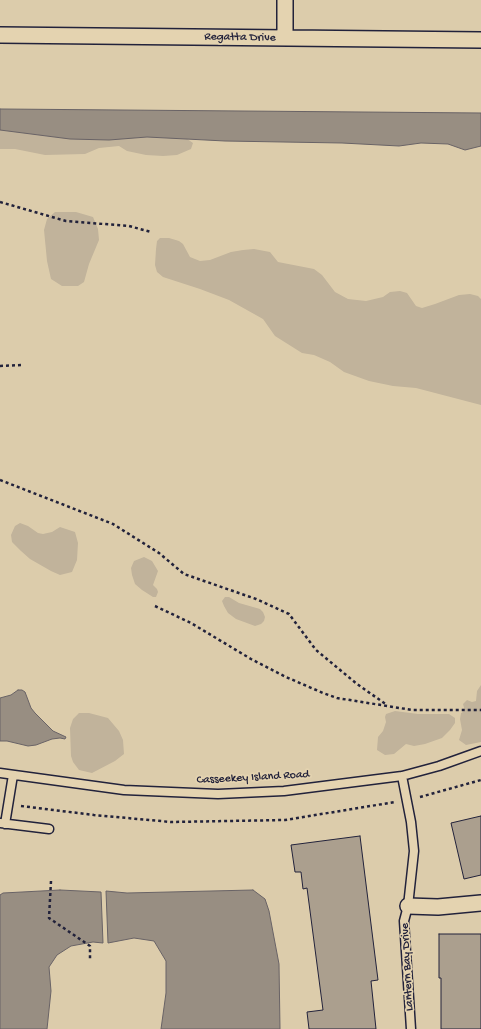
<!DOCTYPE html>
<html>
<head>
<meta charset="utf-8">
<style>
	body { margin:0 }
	canvas { display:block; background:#dcccab }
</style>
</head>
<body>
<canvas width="481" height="1029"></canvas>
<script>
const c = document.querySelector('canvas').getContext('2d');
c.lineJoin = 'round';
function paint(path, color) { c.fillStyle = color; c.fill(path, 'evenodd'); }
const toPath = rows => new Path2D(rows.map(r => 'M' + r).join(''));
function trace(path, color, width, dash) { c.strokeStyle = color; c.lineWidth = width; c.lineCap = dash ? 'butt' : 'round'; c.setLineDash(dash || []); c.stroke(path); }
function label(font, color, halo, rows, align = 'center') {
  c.font = font + ' "Gochi Hand",sans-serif'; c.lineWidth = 3.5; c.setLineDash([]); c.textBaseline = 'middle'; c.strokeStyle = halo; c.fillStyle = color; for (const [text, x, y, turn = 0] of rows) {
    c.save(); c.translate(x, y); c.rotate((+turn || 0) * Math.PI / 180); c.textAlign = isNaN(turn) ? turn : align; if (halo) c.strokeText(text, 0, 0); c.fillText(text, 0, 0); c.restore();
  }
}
paint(toPath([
	[0,122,180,134,193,143,191,149,177,155,163,156,146,155,127,151,119,146,99,148,85,154,45,155,15,149,0,149],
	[55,212,76,212,93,217,98,229,99,240,89,264,84,282,78,286,62,286,51,279,47,261,44,230,47,219],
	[160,238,169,238,179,241,183,244,190,257,200,261,210,260,231,252,243,250,254,249,270,252,278,262,314,269,322,275,335,292,348,299,366,301,383,297,390,292,400,291,407,293,416,306,422,308,435,304,459,295,470,294,478,296,481,299,481,405,416,388,393,386,369,381,344,372,330,362,314,355,302,353,275,336,263,319,229,300,200,289,163,277,157,272,155,265,156,249,157,241],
	[20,523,28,526,38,533,43,534,52,532,60,527,75,532,78,543,77,560,72,572,60,575,51,571,30,559,21,551,12,542,11,535,15,526],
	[144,557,152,561,158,571,153,585,157,589,158,592,156,597,153,597,142,590,135,584,132,575,131,568,134,561],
	[225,597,229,597,239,603,260,609,263,612,265,617,264,621,261,624,255,626,236,619,228,613,224,606,222,601],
	[481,685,481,742,466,745,459,740,462,730,460,719,461,713,465,711,463,704,467,700,472,702,476,701,477,691],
	[395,711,418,714,449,714,455,718,455,723,450,730,442,738,425,744,414,746,406,744,394,754,385,755,377,750,378,737,383,731,386,722,385,717,386,714],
	[79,713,89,713,108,718,119,731,123,740,124,754,115,761,92,773,79,770,73,762,71,756,70,728,73,719]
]), '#c1b39b');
const water = toPath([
	[0,109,481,113,481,146,465,150,448,144,421,143,399,146,342,143,225,141,147,137,109,140,70,139,0,130,0,109],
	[18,690,22,690,25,692,31,708,35,713,53,731,66,737,65,739,60,738,52,739,36,745,28,746,7,741,0,741,0,698,11,695,18,690],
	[60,890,101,892,103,943,93,942,71,946,57,955,49,967,51,991,47,1029,0,1029,0,895,3,893,60,890],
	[253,890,265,899,269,911,279,964,280,1029,161,1029,166,993,166,961,154,941,134,938,108,943,106,891,127,893,253,890]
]);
paint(water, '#988e82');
trace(water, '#696366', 1);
const building = toPath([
	[481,816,481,875,464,879,451,823,481,816],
	[360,836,378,980,371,981,376,1029,309,1029,307,1012,323,1010,307,888,303,889,301,872,295,872,291,845,360,836],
	[439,934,481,934,481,1029,441,1029,441,978,439,978,439,934]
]);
paint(building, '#ab9f8e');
trace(building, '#22223b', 1);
const lane = toPath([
	[0,773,124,790,218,794,284,791,402,776,439,766,481,751],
	[402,776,411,822,414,851,408,906,404,921,411,1029],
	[0,823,49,829],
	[5,824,13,775]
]);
const street = toPath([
	[0,35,481,40],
	[285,38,285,0],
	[408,906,438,907,481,903]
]);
trace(lane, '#22223b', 11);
trace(street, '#22223b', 18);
trace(toPath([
	[0,202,66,221,129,226,151,232],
	[0,366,22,365],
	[0,480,113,524,159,553,184,574,256,599,289,614,316,650,357,684,387,705],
	[155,606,191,623,251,659,286,677,323,693,337,698,412,710,481,710],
	[420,797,481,780],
	[21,806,94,815,171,822,285,820,395,802],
	[51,881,49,918,90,946,90,961]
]), '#22223b', 2.5, [3, 3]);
trace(lane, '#e4d3b0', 8);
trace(street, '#e4d3b0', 15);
label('12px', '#22223b', '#e4d3b0', [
	["Regatta Drive",240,38,1],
	["Casseekey Island Road",253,778,-3],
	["Lantern Bay Drive",408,967,-93]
]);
</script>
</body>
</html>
